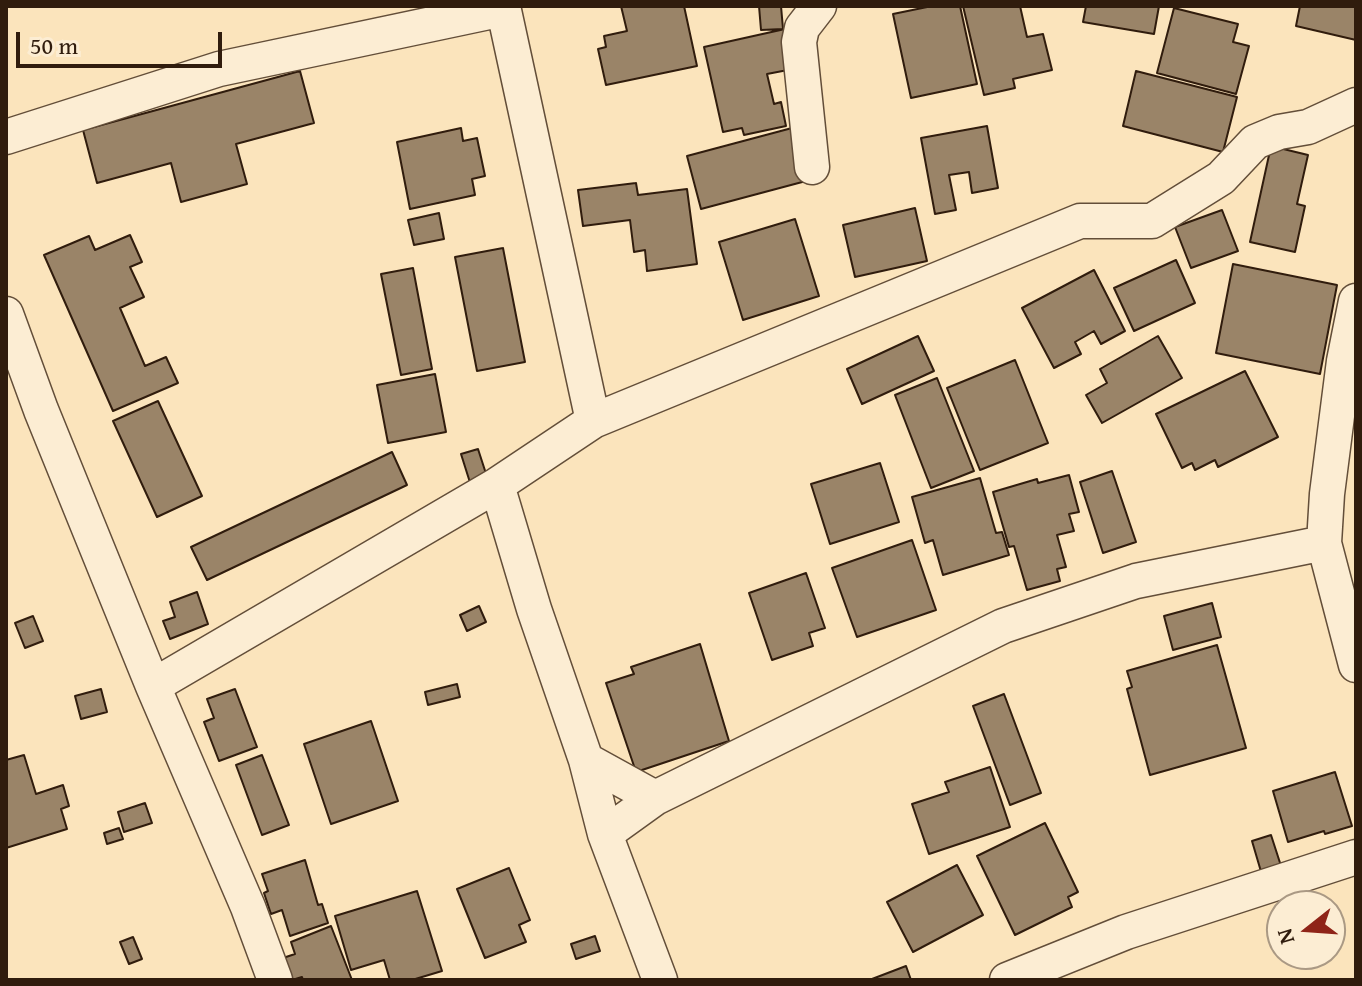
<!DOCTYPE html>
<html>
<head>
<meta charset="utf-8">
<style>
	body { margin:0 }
	#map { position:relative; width:1362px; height:986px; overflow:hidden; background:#fbe4bc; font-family:"Gentium Book Plus",serif }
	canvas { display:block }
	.frame { position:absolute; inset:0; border:8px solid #301c0d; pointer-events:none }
	.north { position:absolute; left:1266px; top:890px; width:80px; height:80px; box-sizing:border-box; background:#fcedd3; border:2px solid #aa9984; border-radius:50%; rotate:253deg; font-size:22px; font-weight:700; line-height:32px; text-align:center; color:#301c0d }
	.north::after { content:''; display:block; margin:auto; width:28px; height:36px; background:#8f2418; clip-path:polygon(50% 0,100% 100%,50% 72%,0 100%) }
	.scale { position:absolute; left:16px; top:32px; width:206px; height:36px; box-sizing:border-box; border:4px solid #301c0d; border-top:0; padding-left:10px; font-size:24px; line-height:28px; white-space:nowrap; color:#301c0d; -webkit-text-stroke:6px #fcedd3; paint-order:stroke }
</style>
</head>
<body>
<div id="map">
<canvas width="1362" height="986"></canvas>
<div class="frame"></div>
<div class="north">N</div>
<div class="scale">50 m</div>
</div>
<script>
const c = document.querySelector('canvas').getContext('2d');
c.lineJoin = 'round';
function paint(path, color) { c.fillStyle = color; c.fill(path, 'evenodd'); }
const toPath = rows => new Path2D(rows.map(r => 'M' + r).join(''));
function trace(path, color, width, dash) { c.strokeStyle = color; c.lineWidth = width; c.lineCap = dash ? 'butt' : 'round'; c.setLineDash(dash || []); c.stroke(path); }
const building = toPath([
	[621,6,684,6,697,66,606,85,598,49,606,47,604,36,627,31,621,6],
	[759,6,781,6,783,29,761,30,759,6],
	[932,6,960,6,977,84,911,98,893,14,932,6],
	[963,6,1020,6,1027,37,1043,34,1052,70,1013,79,1015,88,984,95,963,6],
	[1086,6,1159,6,1154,34,1083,22,1086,6],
	[1300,6,1356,6,1356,40,1296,26,1300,6],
	[1174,8,1238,24,1233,42,1249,46,1236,94,1157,73,1174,8],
	[785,29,793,69,767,74,774,104,781,102,786,126,744,135,742,128,723,132,704,47,785,29],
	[300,71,314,123,236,144,247,184,181,202,171,163,97,183,83,130,300,71],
	[1136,71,1237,97,1223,152,1123,126,1136,71],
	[987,126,998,188,972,193,969,172,949,175,956,210,935,214,921,138,987,126],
	[461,128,463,141,477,138,485,176,472,179,475,195,410,209,397,142,461,128],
	[792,128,806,181,701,209,687,156,792,128],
	[1271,146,1308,155,1297,204,1305,206,1295,252,1250,242,1271,146],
	[636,183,638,195,687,189,697,264,647,271,645,250,634,252,630,220,583,226,578,190,636,183],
	[915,208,927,261,855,277,843,225,915,208],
	[1222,210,1238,251,1191,268,1175,227,1222,210],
	[439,213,444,239,414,245,408,220,439,213],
	[795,219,819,296,743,320,719,242,795,219],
	[130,235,142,262,130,267,144,297,120,308,145,366,166,357,178,383,113,411,44,255,89,236,95,250,130,235],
	[503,248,525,362,477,371,455,257,503,248],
	[1176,260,1195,303,1134,331,1114,288,1176,260],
	[1233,264,1337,285,1320,374,1216,353,1233,264],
	[413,268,432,369,401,375,381,274,413,268],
	[1094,270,1125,331,1101,344,1094,331,1075,342,1081,354,1054,368,1022,308,1094,270],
	[918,336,934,371,862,404,847,369,918,336],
	[1158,336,1182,378,1102,423,1086,395,1107,383,1100,369,1158,336],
	[1015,360,1048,443,980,470,947,388,1015,360],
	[1245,371,1278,437,1218,467,1215,460,1195,470,1192,463,1182,468,1156,414,1245,371],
	[435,374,446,432,388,443,377,385,435,374],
	[937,378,974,471,931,488,895,395,937,378],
	[158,401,202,496,157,517,113,421,158,401],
	[478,449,490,486,473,492,461,454,478,449],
	[392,452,407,485,207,580,191,547,392,452],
	[880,463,899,522,830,544,811,484,880,463],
	[1112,471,1136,542,1103,553,1080,482,1112,471],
	[1069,475,1079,512,1069,514,1074,531,1057,535,1066,567,1057,569,1060,581,1027,590,1014,546,1009,547,993,492,1037,479,1038,483,1069,475],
	[980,478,996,533,1002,532,1009,555,943,575,933,540,925,543,912,497,980,478],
	[912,540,936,610,857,637,832,568,912,540],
	[806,573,825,628,809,633,813,646,772,660,749,593,806,573],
	[197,592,208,624,170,639,163,621,175,617,170,602,197,592],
	[1212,603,1221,637,1173,650,1164,616,1212,603],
	[479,606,486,622,467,631,460,615,479,606],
	[33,616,43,641,25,648,15,623,33,616],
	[700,644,729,741,636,772,606,683,634,674,631,667,700,644],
	[1217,645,1246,748,1150,775,1127,689,1132,687,1127,671,1217,645],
	[457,684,460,697,428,705,425,692,457,684],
	[101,689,107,712,81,719,75,696,101,689],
	[235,689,257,747,219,761,204,722,214,718,207,699,235,689],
	[1004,694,1041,793,1010,805,973,706,1004,694],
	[371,721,398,801,331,824,304,744,371,721],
	[24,755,36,794,63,785,69,806,61,809,67,829,6,848,6,760,24,755],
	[262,755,289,825,262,835,236,765,262,755],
	[990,767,1010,827,929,854,912,804,949,792,945,782,990,767],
	[1335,772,1352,826,1325,834,1324,831,1288,842,1273,791,1335,772],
	[145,803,152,823,124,832,118,812,145,803],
	[1045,823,1078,892,1068,897,1072,907,1015,935,977,856,1045,823],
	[119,828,123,839,107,844,104,833,119,828],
	[1271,835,1282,869,1262,875,1252,841,1271,835],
	[305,860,318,905,322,904,328,923,290,936,282,910,271,914,264,893,268,891,262,874,305,860],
	[957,865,983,915,913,952,887,902,957,865],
	[509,868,530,920,519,925,526,942,485,958,457,889,509,868],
	[417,891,442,971,412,980,390,980,384,960,351,970,335,916,417,891],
	[331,926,352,980,303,980,302,977,292,980,283,958,295,954,291,942,331,926],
	[595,936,600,951,576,959,571,944,595,936],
	[133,937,142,959,129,964,120,942,133,937],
	[906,966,911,980,872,980,872,979,906,966]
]);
paint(building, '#9a8468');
trace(building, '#301c0d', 2);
const minor = toPath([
	[503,6,593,421],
	[6,137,219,69,503,9],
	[812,167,799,42,802,28,819,6],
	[1356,301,1344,361,1327,494,1324,543,1356,665],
	[6,314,41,410,153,686,248,907,275,980],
	[497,485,534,609,586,760,605,834,660,980],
	[153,686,497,485,593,421,1080,221,1152,221,1221,178,1255,142,1279,132,1308,127,1356,105],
	[586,760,655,798],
	[605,834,655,798,1003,626,1136,581,1324,543],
	[1007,980,1126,932,1356,857]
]);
trace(minor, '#634e39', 37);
trace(minor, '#fcedd3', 34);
</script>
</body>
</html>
